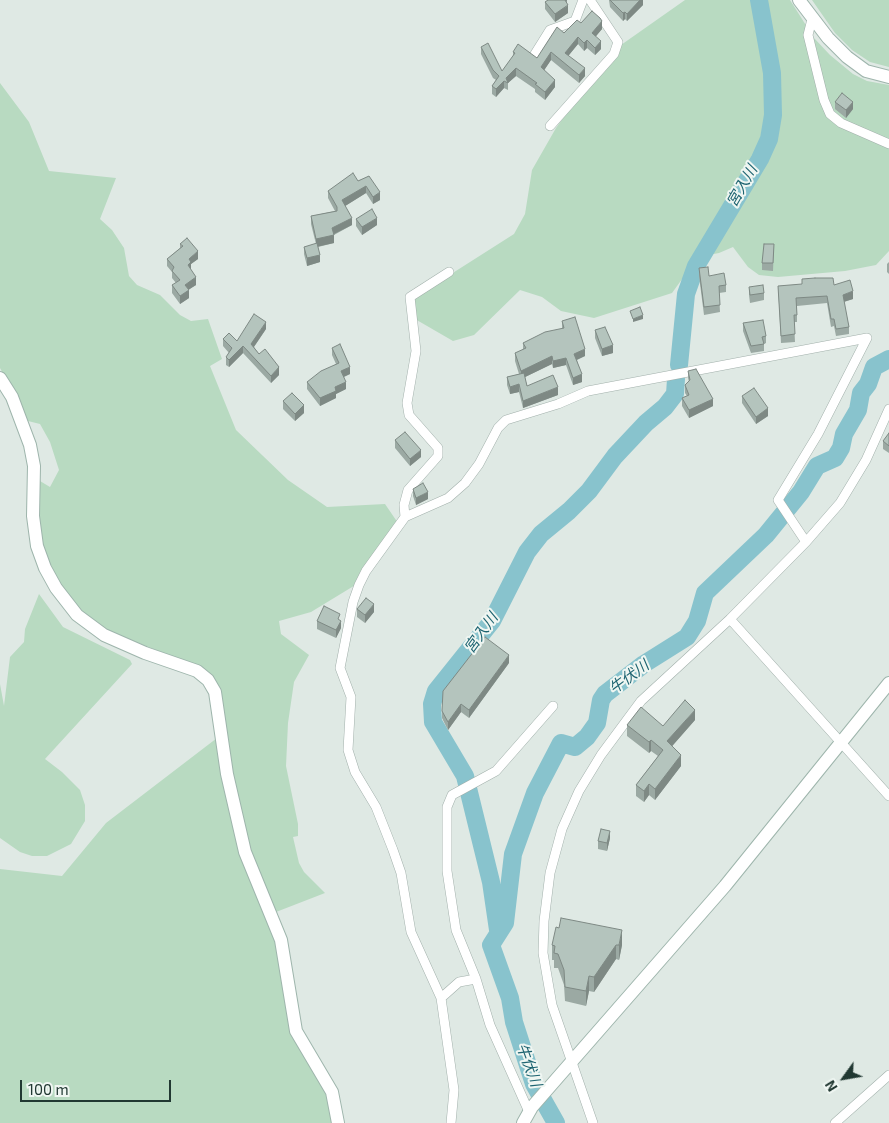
<!DOCTYPE html>
<html>
<head>
<meta charset="utf-8">
<style>
	body { margin:0 }
	#map { position:relative; width:889px; height:1123px; overflow:hidden; background:#dfe9e4; font-family:"Exo 2",sans-serif }
	canvas { display:block }
	.north { position:absolute; left:819px; top:1053px; width:50px; height:50px; -webkit-text-stroke:4px #eff6f2; paint-order:stroke; rotate:238deg; font-size:14px; font-weight:700; line-height:20px; text-align:center; color:#213832 }
	.north::after { content:''; display:block; margin:auto; width:18px; height:22px; background:#213832; clip-path:polygon(50% 0,100% 100%,50% 72%,0 100%) }
	.scale { position:absolute; left:20px; top:1080px; width:151px; height:22px; box-sizing:border-box; border:2px solid #213832; border-top:0; padding-left:6px; font-size:15px; line-height:18px; white-space:nowrap; color:#213832; -webkit-text-stroke:4px #eff6f2; paint-order:stroke }
</style>
</head>
<body>
<div id="map">
<canvas width="889" height="1123"></canvas>
<div class="north">N</div>
<div class="scale">100 m</div>
</div>
<script>
const c = document.querySelector('canvas').getContext('2d');
c.lineJoin = 'round';
function paint(path, color) { c.fillStyle = color; c.fill(path, 'evenodd'); }
const toPath = rows => new Path2D(rows.map(r => 'M' + r).join(''));
function trace(path, color, width, dash) { c.strokeStyle = color; c.lineWidth = width; c.lineCap = dash ? 'butt' : 'round'; c.setLineDash(dash || []); c.stroke(path); }
function label(font, color, halo, rows, align = 'center') {
  c.font = font + ' "Exo 2","Noto Sans JP",sans-serif'; c.lineWidth = 4; c.setLineDash([]); c.textBaseline = 'middle'; c.strokeStyle = halo; c.fillStyle = color; for (const [text, x, y, turn = 0] of rows) {
    c.save(); c.translate(x, y); c.rotate((+turn || 0) * Math.PI / 180); c.textAlign = isNaN(turn) ? turn : align; if (halo) c.strokeText(text, 0, 0); c.fillText(text, 0, 0); c.restore();
  }
}
paint(toPath([
	[685,0,790,0,814,38,830,55,853,74,867,81,889,85,889,251,876,265,845,271,778,277,759,275,748,267,733,247,719,253,698,257,672,293,594,318,561,311,542,297,520,290,474,335,453,341,415,319,415,297,514,234,525,214,532,170,556,128,577,99,618,56,621,45],
	[812,0,889,0,889,67,870,62,852,50,835,33],
	[0,83,29,122,49,171,116,178,100,219,112,230,124,248,129,276,137,285,160,295,180,315,191,321,208,319,222,359,210,366,236,430,288,480,327,507,385,504,398,523,388,533,357,584,311,612,279,621,281,634,309,655,294,682,288,723,286,766,298,824,298,836,293,837,299,863,304,872,325,893,276,912,250,855,233,781,217,684,209,672,199,667,113,633,87,617,68,596,52,570,43,544,40,522,40,481,50,487,59,470,50,442,40,424,28,421,0,368],
	[39,594,63,627,130,660,132,664,45,759,62,772,80,790,85,805,85,821,71,844,47,856,32,856,20,852,0,838,0,684,4,706,10,657,24,642,25,629],
	[217,738,275,941,289,1027,322,1084,328,1100,333,1123,0,1123,0,869,62,876,106,823]
]), '#b8dac1');
trace(toPath([
	[679,365,686,294,696,266,760,159,769,139,773,115,772,73,759,0],
	[498,930,491,882,465,776,433,722,432,704,436,691,492,621,527,552,541,534,569,511,589,491,615,456,646,423,665,407,675,394,676,379],
	[556,1123,534,1084,514,1022,510,998,491,945,505,923,513,854,535,793,561,743,575,747,587,737,597,723,601,700,605,694,644,664,687,637,697,621,705,593,766,535,801,492,817,466,835,458,841,448,844,434,858,410,861,393,868,384,874,367,889,359]
]), '#88c3cd', 18);
const street = toPath([
	[812,19,808,35,824,100,830,114,841,123,889,144],
	[535,54,550,30,575,21,583,0],
	[550,126,614,54,618,42,590,0],
	[449,272,410,297,416,351,407,403,409,415,438,448,438,456,408,490,404,505,405,517,366,571,359,585,353,602,340,668,351,697,348,750,355,772,376,807,393,850,401,873,411,932,441,998,454,1090,451,1123],
	[405,517,448,498,465,483,479,464,498,428,506,420,558,404,588,391,867,338],
	[806,542,778,500,818,434,867,338],
	[730,619,889,796],
	[441,998,459,982,476,979],
	[529,1112,490,1025,476,979,456,930,447,871,447,807,452,795,496,771,553,706],
	[593,1123,552,1005,543,953,544,921,550,873,562,829,579,791,601,755,641,701,730,619,806,542,840,503,866,460,889,409],
	[835,1123,889,1075]
]);
const secondary = toPath([
	[799,0,828,38,847,57,866,71,889,77],
	[0,378,12,397,30,445,34,466,33,516,37,546,45,568,56,588,77,615,104,635,145,653,197,671,208,680,215,692,227,774,245,852,281,940,296,1031,332,1092,338,1123],
	[523,1123,532,1107,725,886,889,683]
]);
trace(street, '#a2b0ab', 10);
trace(secondary, '#9eb5ac', 14);
trace(street, '#fff', 9);
trace(secondary, '#fff', 12);
paint(toPath([
	[548,0,567,0,566,3,568,13,555,22,545,9,545,2],
	[609,0,643,0,643,5,627,21,625,19,623,21,610,7],
	[581,23,602,29,595,37,601,49,595,55,587,48,584,51,578,44,568,56,585,76,579,83,551,60,544,70,555,87,545,100,535,92,535,89,516,76,508,83,508,90,504,88,496,97,492,94,492,86,496,80,493,78,481,54,481,47,502,71,513,57,513,52,537,58,564,33],
	[835,102,853,109,846,118,835,109],
	[369,176,380,200,373,204,366,193,345,206,352,225,334,235,334,243,318,247,320,262,307,266,304,254,304,247,316,244,311,224,311,216,335,211,328,198,328,191,358,181],
	[356,219,377,225,362,235,356,226],
	[180,244,198,259,191,264,191,270,196,285,188,290,189,298,180,304,172,293,172,285,176,283,172,278,172,272,167,266,167,259,180,248],
	[774,244,773,271,762,270,762,263],
	[889,262,889,274,887,272,887,264],
	[699,268,709,276,726,285,726,292,719,293,720,312,704,315,699,276],
	[834,285,853,299,844,302,849,327,849,334,836,336,834,326,831,327,827,303,797,306,797,322,794,322,795,342,781,343,778,286],
	[749,287,764,293,764,300,750,303,749,295],
	[562,321,585,356,577,360,582,382,573,385,566,365,553,368,552,364,525,377,527,386,558,395,523,408,519,392,510,394,507,385,507,377,519,374,515,361,515,353,523,350,523,343,562,329],
	[743,323,766,336,766,343,764,344,764,351,751,353,743,331],
	[266,329,254,347,259,354,279,375,271,383,243,353,229,367,226,365,226,357,229,353,223,346,223,339,237,341],
	[595,330,613,353,602,356,595,338],
	[332,348,350,374,344,377,346,389,336,394,336,398,320,406,307,389,307,382,336,364,332,355],
	[688,371,713,406,689,418,682,406,682,398,687,396,685,393,685,385,689,382,688,378],
	[742,396,768,416,756,424,742,403],
	[283,401,304,413,295,421,283,409],
	[889,433,889,453,883,449,883,441],
	[395,440,421,457,410,466,395,448],
	[413,489,428,499,416,505,413,496],
	[357,609,374,612,365,623,357,617],
	[340,620,341,628,336,638,317,629,317,621],
	[509,663,469,718,461,712,448,730,442,718,442,711],
	[695,720,672,746,681,766,655,800,649,795,644,802,636,796,636,785,658,756,651,751,649,753,627,736,627,725,663,726],
	[610,838,607,851,598,849,598,841],
	[552,945,622,945,619,960,616,959,594,992,589,991,586,1006,565,1001,564,985,558,968,554,968,554,960,552,960]
]), '#9ba9a3');
paint(toPath([
	[565,0,567,0,565,8,568,5,568,13,555,22,555,14],
	[640,0,643,0,643,5,627,21,627,14],
	[625,12,625,19,623,21,623,13],
	[602,21,602,29,592,41,592,33],
	[578,37,578,44,565,60,565,53],
	[587,40,587,48,584,51,584,43],
	[601,41,601,49,595,55,595,48],
	[551,52,551,60,541,75,541,67],
	[516,68,516,76,508,83,506,78],
	[585,68,585,76,579,83,579,75],
	[555,80,555,87,545,100,545,92],
	[504,81,504,88,496,97,496,89],
	[853,102,853,109,846,118,846,110],
	[366,186,366,193,342,208,342,200],
	[380,192,380,200,373,204,373,197],
	[352,218,352,225,332,235,332,228],
	[377,218,377,225,362,235,362,227],
	[334,235,334,243,316,247,316,239],
	[198,251,198,259,191,264,191,270,188,265,189,259],
	[320,255,320,262,307,266,307,258],
	[196,277,196,285,185,292,185,285],
	[189,290,189,298,180,304,180,296],
	[853,291,853,299,843,302,843,295],
	[643,315,643,319,633,322,633,319],
	[266,322,266,329,251,351,251,344],
	[613,345,613,353,602,356,602,349],
	[243,346,243,353,229,367,229,360],
	[585,349,585,356,574,361,574,354],
	[552,356,552,364,521,379,521,371],
	[566,358,566,365,553,368,553,361],
	[279,367,279,375,271,383,271,376],
	[350,367,350,374,341,378,341,371],
	[582,374,582,382,573,385,573,378],
	[346,382,346,389,336,394,336,398,320,406,320,398,335,387],
	[519,384,519,392,510,394,510,387],
	[558,387,558,395,523,408,523,401],
	[713,399,713,406,689,418,689,410],
	[304,405,304,413,295,421,295,414],
	[768,408,768,416,756,424,756,417],
	[421,450,421,457,410,466,410,459],
	[428,492,428,499,416,505,416,498],
	[374,604,374,612,365,623,365,615],
	[341,621,341,628,336,638,336,630],
	[509,655,509,663,469,718,469,710],
	[461,704,461,712,448,730,448,722],
	[695,710,695,720,667,752,667,741],
	[651,740,651,751,649,753,649,742],
	[681,755,681,766,655,800,655,789],
	[649,784,649,795,644,802,644,791],
	[610,831,610,838,607,851,607,843],
	[622,930,622,945,619,960,619,945],
	[616,945,616,959,594,992,594,977],
	[589,976,589,991,586,1006,586,991]
]), '#7e8984');
const building = toPath([
	[548,0,565,0,568,5,555,14,545,2,548,0],
	[610,0,640,0,627,14,625,12,623,13,610,0],
	[592,11,600,18,602,21,592,33,601,41,595,48,587,40,584,43,578,37,565,53,585,68,579,75,551,52,541,67,555,80,545,92,535,84,537,83,516,68,506,78,508,83,504,81,496,89,492,86,499,76,493,70,481,47,488,43,502,71,515,53,513,52,518,44,537,58,557,27,564,33,577,20,581,23,592,11],
	[842,93,853,102,846,110,835,102,842,93],
	[353,173,358,181,369,176,380,192,373,197,366,186,342,200,352,218,332,228,334,235,316,239,311,216,337,211,337,207,328,191,353,173],
	[372,209,377,218,362,227,356,219,372,209],
	[187,238,198,251,189,259,191,262,188,265,196,277,185,285,189,290,180,296,172,285,180,280,172,271,174,267,167,259,183,246,180,244,187,238],
	[317,243,320,255,307,258,304,247,317,243],
	[764,244,774,244,773,263,762,263,764,244],
	[708,267,709,276,724,273,726,285,719,286,720,305,704,307,699,268,708,267],
	[815,278,833,278,834,285,850,280,853,291,843,295,849,327,836,329,834,319,831,319,827,296,796,298,797,315,794,315,795,334,781,336,778,286,802,284,802,279,815,278],
	[763,285,764,293,750,295,749,287,763,285],
	[640,307,643,315,633,319,630,311,640,307],
	[254,314,266,322,251,344,259,354,265,349,279,367,271,376,243,346,229,360,226,357,232,348,223,339,229,333,237,341,254,314],
	[575,317,585,349,574,354,582,374,573,378,566,358,553,361,552,356,521,371,515,353,526,348,523,343,545,332,564,328,562,321,575,317],
	[763,320,766,336,762,337,764,344,751,346,743,323,763,320],
	[605,327,613,345,602,349,595,330,605,327],
	[340,344,350,367,341,371,346,382,335,387,336,391,320,398,307,382,321,371,339,363,332,348,340,344],
	[696,369,713,399,689,410,682,398,689,395,685,385,690,380,688,371,696,369],
	[524,373,527,386,553,375,558,387,523,401,519,384,510,387,507,377,524,373],
	[754,388,768,408,756,417,742,396,754,388],
	[292,393,304,405,295,414,283,401,292,393],
	[405,432,421,450,410,459,395,440,405,432],
	[889,433,889,446,883,441,889,433],
	[423,483,428,492,416,498,413,489,423,483],
	[366,598,374,604,365,615,357,609,366,598],
	[324,606,340,614,338,619,341,621,336,630,317,621,324,606],
	[485,637,509,655,469,710,461,704,448,722,442,711,443,691,485,637],
	[685,700,695,710,667,741,681,755,655,789,649,784,644,791,636,785,663,750,651,740,649,742,627,725,641,707,663,726,685,700],
	[601,829,610,831,607,843,598,841,601,829],
	[561,918,622,930,619,945,616,945,594,977,589,976,586,991,565,987,564,970,558,954,554,953,555,946,552,945,556,927,559,928,561,918]
]);
paint(building, '#b4c4bd');
trace(building, '#7e8984', 1);
label('italic 15px', '#1e6471', '#eff6f2', [
	["宮入川",742,186,-60],
	["宮入川",481,633,-54],
	["牛伏川",629,677,-37],
	["牛伏川",529,1065,70]
]);
</script>
</body>
</html>
